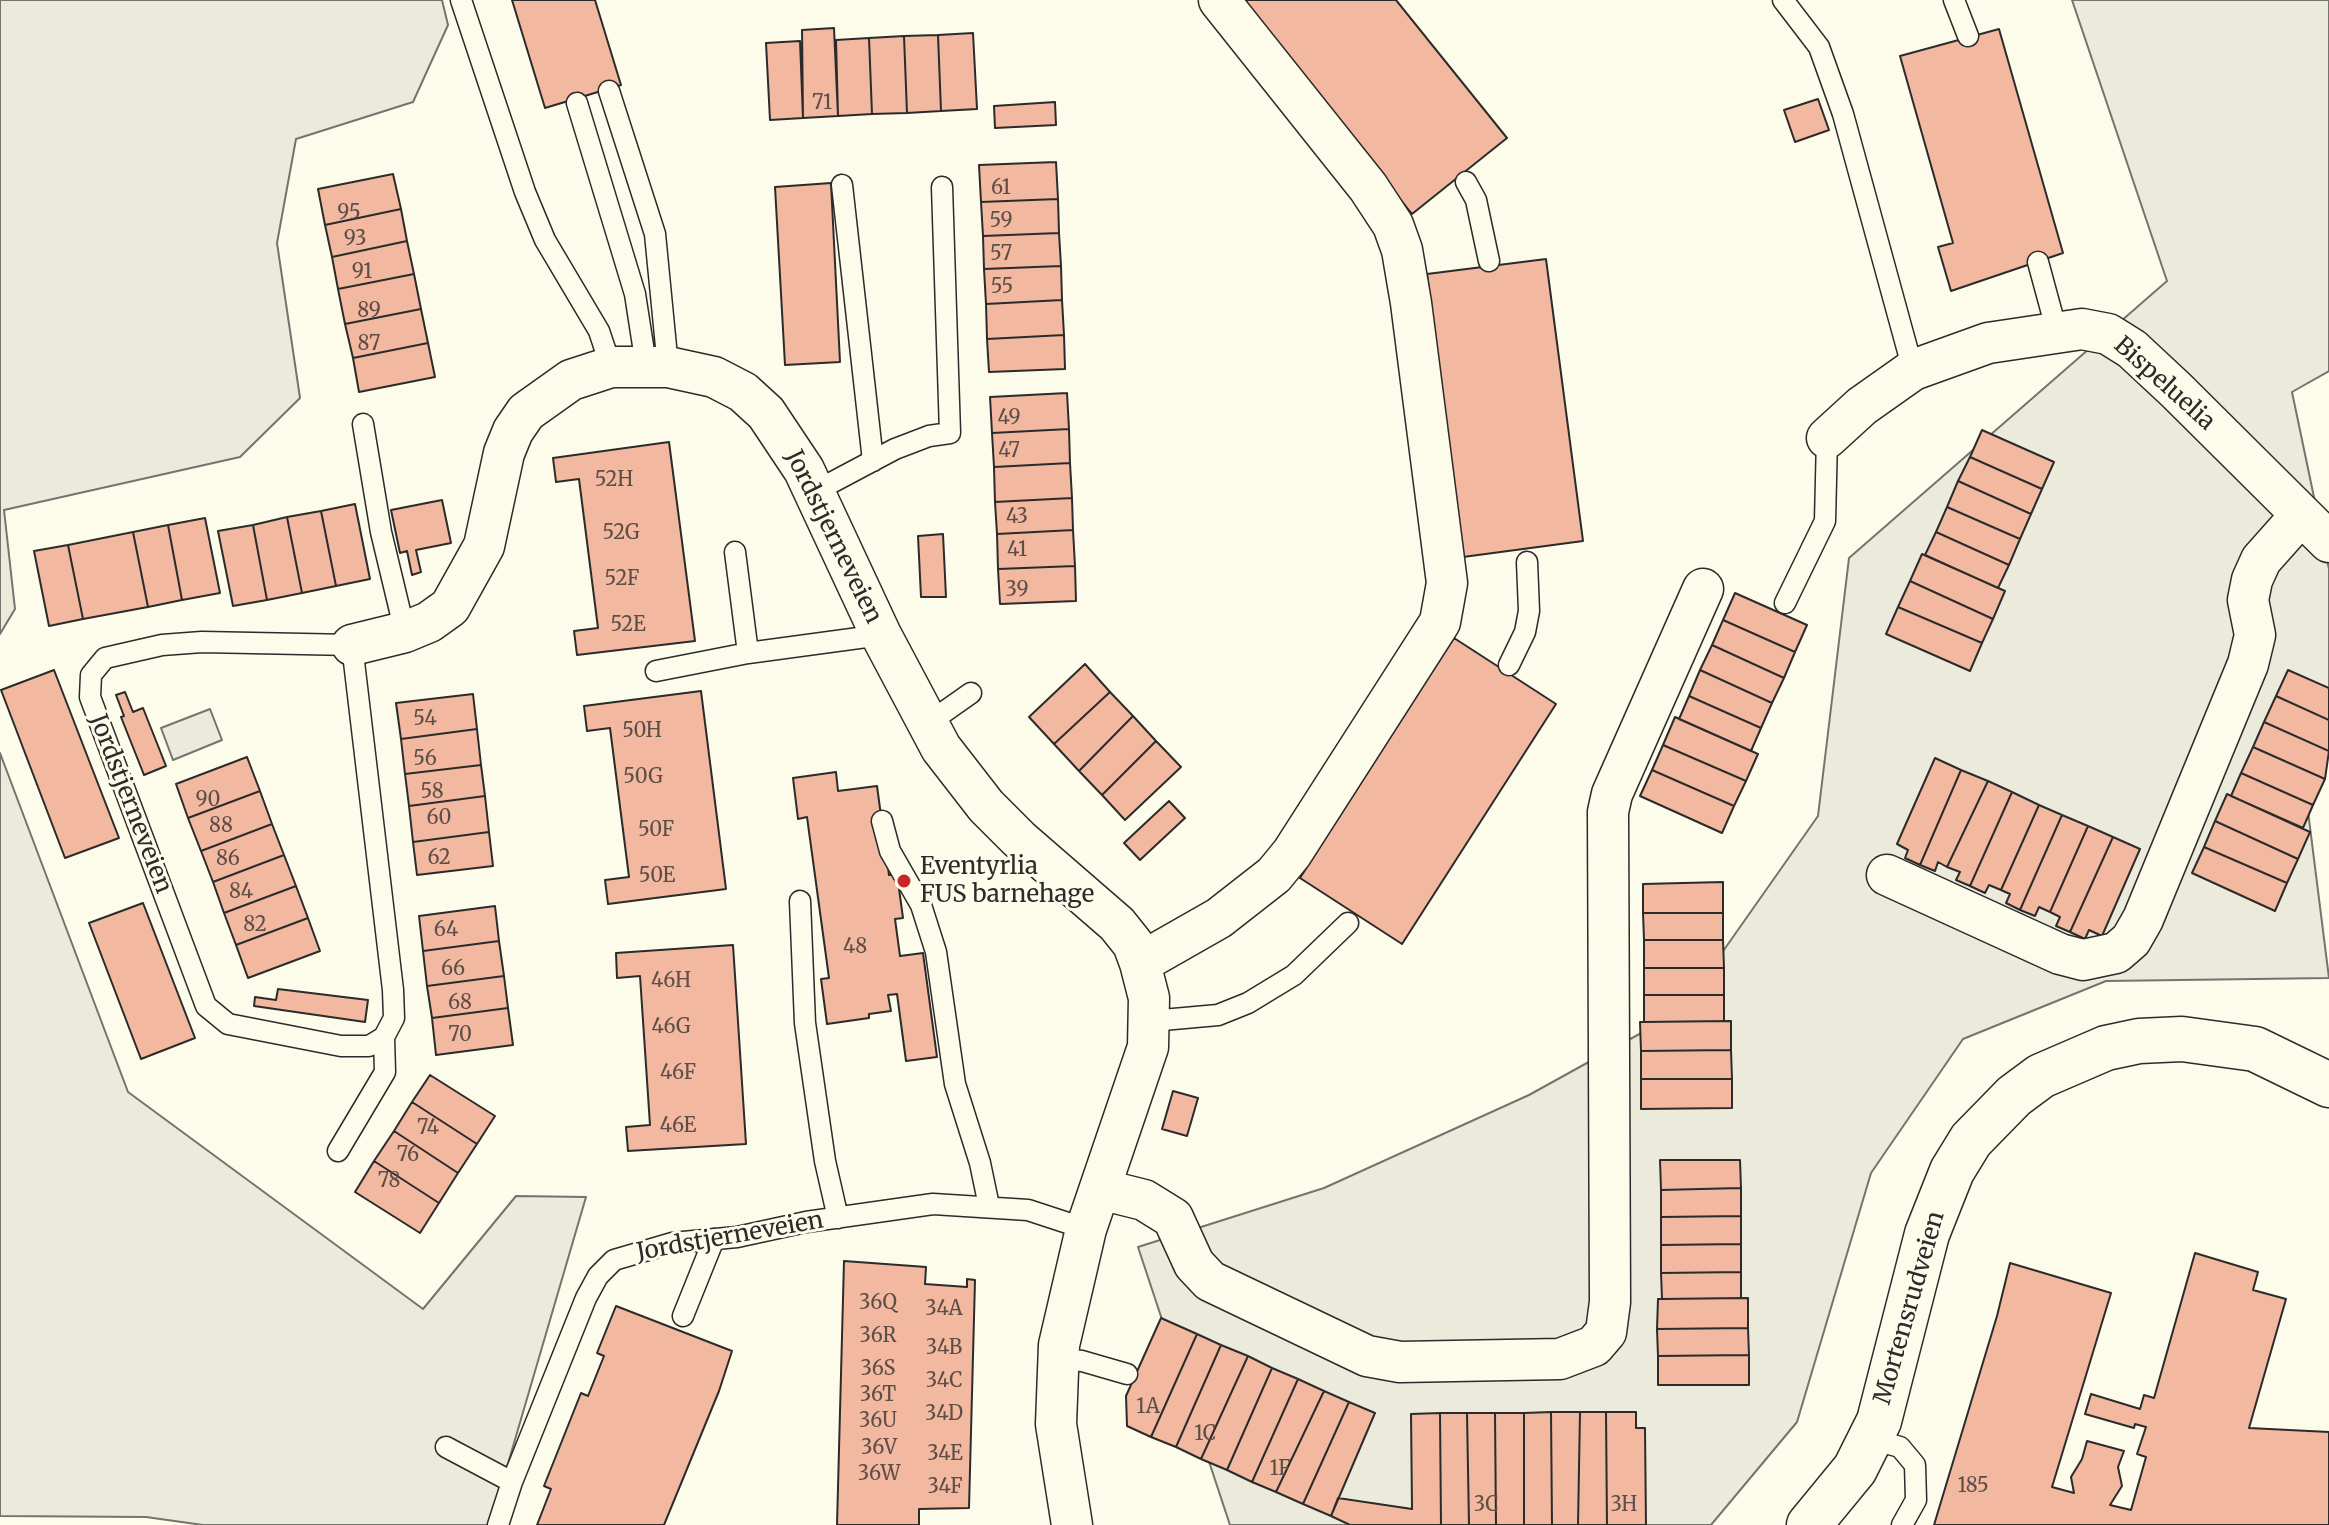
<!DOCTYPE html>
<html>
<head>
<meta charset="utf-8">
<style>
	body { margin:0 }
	canvas { display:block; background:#fdfbea }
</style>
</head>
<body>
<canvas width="2329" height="1525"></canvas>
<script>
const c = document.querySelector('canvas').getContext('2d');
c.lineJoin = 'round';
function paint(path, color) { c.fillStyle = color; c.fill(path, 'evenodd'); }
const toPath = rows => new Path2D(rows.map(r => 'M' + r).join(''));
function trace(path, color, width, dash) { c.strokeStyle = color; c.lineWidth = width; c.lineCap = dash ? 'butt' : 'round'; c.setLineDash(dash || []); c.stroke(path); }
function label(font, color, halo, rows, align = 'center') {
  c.font = font + ' Merriweather,serif'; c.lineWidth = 6; c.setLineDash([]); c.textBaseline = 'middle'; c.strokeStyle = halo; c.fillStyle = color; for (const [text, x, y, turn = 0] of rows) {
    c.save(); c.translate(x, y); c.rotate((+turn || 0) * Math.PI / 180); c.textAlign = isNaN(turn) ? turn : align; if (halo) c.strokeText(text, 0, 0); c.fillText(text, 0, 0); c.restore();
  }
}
const green = toPath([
	[0,0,442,0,448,25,413,102,296,139,277,243,300,398,240,457,4,510,15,609,0,634,0,0],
	[2072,0,2329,0,2329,371,2292,392,2329,569,2329,713,2297,724,2329,978,2106,981,1963,1039,1871,1173,1797,1422,1711,1525,1230,1525,1138,1247,1324,1188,1529,1095,1681,1011,1818,816,1849,558,2167,281,2072,0],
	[210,709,222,740,173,760,161,728,210,709],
	[0,753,128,1092,423,1309,516,1196,586,1197,490,1525,203,1525,146,1517,0,1516,0,753]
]);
paint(green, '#ecebdb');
trace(green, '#74746e', 2);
const building = toPath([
	[512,0,595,0,621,85,545,108,512,0],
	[1241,0,1396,0,1507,138,1412,214,1241,0],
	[834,28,838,116,803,118,802,30,834,28],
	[1999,29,2063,253,1951,291,1938,247,1953,243,1900,56,1999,29],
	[973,33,977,109,941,111,938,35,973,33],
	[938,35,941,111,907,113,904,36,938,35],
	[904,36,907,113,872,114,869,38,904,36],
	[869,38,872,114,838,116,836,40,869,38],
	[800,41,803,118,770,120,766,43,800,41],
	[1818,99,1829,130,1795,142,1784,110,1818,99],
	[1055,102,1056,125,995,128,994,106,1055,102],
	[1056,162,1058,199,981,202,979,165,1056,162],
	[393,174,401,209,325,225,318,189,393,174],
	[831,183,840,362,785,365,775,187,831,183],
	[1058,199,1059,233,983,236,981,202,1058,199],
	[401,209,407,241,332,257,325,225,401,209],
	[1059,233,1061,266,984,269,983,236,1059,233],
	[407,241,414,274,338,289,332,257,407,241],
	[1546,259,1583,541,1463,557,1427,274,1546,259],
	[1061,266,1062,300,986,304,984,269,1061,266],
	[414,274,421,309,345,324,338,289,414,274],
	[1062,300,1064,335,987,339,986,304,1062,300],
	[421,309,428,343,353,358,345,324,421,309],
	[1064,335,1065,369,989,372,987,339,1064,335],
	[428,343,435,377,359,392,353,358,428,343],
	[1067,393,1069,429,992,433,990,397,1067,393],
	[1069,429,1070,463,994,467,992,433,1069,429],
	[1982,430,2054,462,2042,489,1970,457,1982,430],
	[669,442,695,641,577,655,574,631,598,628,579,479,556,482,553,458,669,442],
	[1970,457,2042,489,2031,514,1958,481,1970,457],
	[1070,463,1072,498,995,502,994,467,1070,463],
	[1958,481,2031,514,2020,539,1947,507,1958,481],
	[1072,498,1073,530,997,534,995,502,1072,498],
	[442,500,451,543,416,550,421,572,412,575,407,551,400,553,391,510,442,500],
	[355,504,370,579,336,586,321,511,355,504],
	[1947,507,2020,539,2009,565,1936,532,1947,507],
	[321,511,336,586,302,593,287,517,321,511],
	[287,517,302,593,267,600,253,525,287,517],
	[205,518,220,593,182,600,168,525,205,518],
	[168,525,182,600,148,607,133,532,168,525],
	[253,525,267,600,233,606,218,531,253,525],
	[1073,530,1075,566,998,569,997,534,1073,530],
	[133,532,148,607,83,619,68,545,133,532],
	[1936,532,2009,565,1998,588,1925,555,1936,532],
	[943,534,946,597,921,597,918,536,943,534],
	[68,545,83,619,49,626,34,551,68,545],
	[1922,554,2005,591,1993,619,1910,581,1922,554],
	[1075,566,1076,601,1000,604,998,569,1075,566],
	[1910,581,1993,619,1982,643,1898,607,1910,581],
	[1735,593,1807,625,1795,652,1723,620,1735,593],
	[1898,607,1982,643,1970,671,1886,634,1898,607],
	[1723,620,1795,652,1784,678,1712,645,1723,620],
	[1454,638,1556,704,1402,944,1300,878,1454,638],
	[1712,645,1784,678,1772,703,1700,670,1712,645],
	[1085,664,1110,692,1054,744,1029,717,1085,664],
	[54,670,119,838,65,858,1,690,54,670],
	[1700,670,1772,703,1761,728,1689,696,1700,670],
	[2288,670,2329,688,2329,720,2276,696,2288,670],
	[701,691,726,889,608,904,605,880,629,877,610,728,587,731,584,706,701,691],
	[125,692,133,712,143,708,166,766,144,775,121,717,124,716,116,695,125,692],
	[1110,692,1133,716,1079,771,1054,744,1110,692],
	[473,694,477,729,401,739,396,703,473,694],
	[1689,696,1761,728,1751,751,1679,719,1689,696],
	[2276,696,2329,720,2329,751,2264,722,2276,696],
	[1133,716,1156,741,1102,795,1079,771,1133,716],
	[1675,717,1758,754,1746,781,1663,745,1675,717],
	[2264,722,2329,751,2325,779,2253,747,2264,722],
	[477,729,481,765,405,774,401,739,477,729],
	[1156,741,1181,767,1125,820,1102,795,1156,741],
	[1663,745,1746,781,1734,806,1652,770,1663,745],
	[2253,747,2325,779,2313,805,2241,773,2253,747],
	[247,757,260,791,188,818,176,784,247,757],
	[1935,758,1961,770,1920,865,1905,858,1908,850,1897,844,1935,758],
	[481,765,485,796,409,806,405,774,481,765],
	[1652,770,1734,806,1722,833,1640,796,1652,770],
	[1961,770,1988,781,1947,867,1938,862,1935,871,1920,865,1961,770],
	[836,772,838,791,877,786,889,875,897,874,903,918,895,919,900,956,923,953,937,1057,906,1061,897,994,888,995,891,1011,869,1014,869,1018,827,1024,821,979,829,978,807,817,798,819,793,778,836,772],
	[2241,773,2313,805,2303,828,2231,796,2241,773],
	[1988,781,2012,792,1970,886,1956,880,1960,872,1947,867,1988,781],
	[260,791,272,824,201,851,188,818,260,791],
	[2012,792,2039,805,2001,890,1989,885,1985,893,1970,886,2012,792],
	[2227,794,2310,832,2298,859,2215,821,2227,794],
	[485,796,489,832,413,842,409,806,485,796],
	[1169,801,1185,818,1140,860,1124,843,1169,801],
	[2039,805,2062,815,2020,910,2006,903,2010,894,2001,890,2039,805],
	[2062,815,2088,826,2050,912,2039,907,2035,916,2020,910,2062,815],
	[2215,821,2298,859,2287,883,2204,847,2215,821],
	[272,824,284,855,213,882,201,851,272,824],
	[2088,826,2113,837,2070,932,2056,926,2060,917,2050,912,2088,826],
	[489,832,493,866,417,875,413,842,489,832],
	[2113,837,2140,849,2102,936,2089,930,2085,939,2070,932,2113,837],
	[2204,847,2287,883,2275,911,2192,873,2204,847],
	[284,855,296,886,224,913,213,882,284,855],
	[1723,882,1723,913,1643,913,1643,884,1723,882],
	[296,886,308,918,236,945,224,913,296,886],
	[143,903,195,1038,141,1059,89,923,143,903],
	[495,906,499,941,423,951,419,916,495,906],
	[1643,913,1723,913,1723,940,1644,940,1643,913],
	[308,918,320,951,248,978,236,945,308,918],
	[1644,940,1723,940,1724,968,1644,968,1644,940],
	[499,941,504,976,427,986,423,951,499,941],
	[733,945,746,1144,628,1151,626,1127,650,1125,640,976,617,978,616,953,733,945],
	[1644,968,1724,968,1724,995,1644,995,1644,968],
	[504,976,508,1008,432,1018,427,986,504,976],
	[278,989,368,1000,365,1022,254,1006,255,997,276,1000,278,989],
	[1644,995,1724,995,1724,1021,1644,1022,1644,995],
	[508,1008,513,1045,436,1055,432,1018,508,1008],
	[1731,1021,1731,1050,1641,1051,1640,1022,1731,1021],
	[1731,1050,1732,1079,1641,1079,1641,1051,1731,1050],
	[430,1075,495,1116,477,1144,412,1102,430,1075],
	[1641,1079,1732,1079,1732,1108,1641,1109,1641,1079],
	[1173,1091,1198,1098,1187,1136,1162,1129,1173,1091],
	[412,1102,477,1144,458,1173,394,1131,412,1102],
	[394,1131,458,1173,439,1203,374,1161,394,1131],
	[1660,1160,1740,1160,1741,1188,1661,1190,1660,1160],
	[374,1161,439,1203,420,1233,355,1192,374,1161],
	[1741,1188,1741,1216,1661,1217,1661,1190,1741,1188],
	[1741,1216,1741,1244,1661,1245,1661,1217,1741,1216],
	[1741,1244,1741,1272,1661,1273,1661,1245,1741,1244],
	[2195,1253,2258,1272,2253,1290,2286,1299,2249,1428,2329,1432,2329,1525,1934,1525,1997,1316,2010,1263,2111,1293,2052,1487,2074,1493,2071,1477,2082,1459,2087,1441,2124,1451,2118,1467,2122,1486,2110,1505,2131,1510,2146,1457,2137,1454,2146,1427,2135,1424,2134,1428,2085,1414,2091,1394,2140,1409,2144,1395,2154,1398,2195,1253],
	[844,1261,926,1267,925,1284,967,1287,967,1279,975,1280,969,1508,919,1509,919,1525,837,1525,844,1261],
	[1741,1272,1741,1298,1662,1299,1661,1273,1741,1272],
	[1748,1298,1748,1328,1657,1329,1658,1299,1748,1298],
	[616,1306,732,1351,719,1391,664,1525,537,1525,551,1489,544,1486,581,1393,588,1396,604,1356,597,1353,616,1306],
	[1161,1318,1197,1334,1151,1437,1127,1426,1126,1396,1161,1318],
	[1748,1328,1749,1355,1658,1356,1657,1329,1748,1328],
	[1197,1334,1221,1345,1176,1447,1151,1437,1197,1334],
	[1221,1345,1248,1356,1201,1459,1176,1447,1221,1345],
	[1749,1355,1749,1385,1658,1385,1658,1356,1749,1355],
	[1248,1356,1272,1368,1227,1470,1201,1459,1248,1356],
	[1272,1368,1298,1379,1252,1482,1227,1470,1272,1368],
	[1298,1379,1324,1391,1276,1492,1252,1482,1298,1379],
	[1324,1391,1349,1402,1303,1504,1276,1492,1324,1391],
	[1349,1402,1375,1413,1331,1516,1303,1504,1349,1402],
	[1551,1412,1580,1412,1578,1525,1552,1525,1551,1412],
	[1551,1412,1552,1525,1524,1525,1524,1413,1551,1412],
	[1580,1412,1606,1412,1607,1525,1578,1525,1580,1412],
	[1606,1412,1636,1412,1636,1428,1645,1428,1646,1525,1607,1525,1606,1412],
	[1440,1413,1441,1525,1350,1525,1331,1516,1338,1498,1412,1509,1411,1414,1440,1413],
	[1440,1413,1467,1413,1469,1525,1441,1525,1440,1413],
	[1467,1413,1495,1413,1496,1525,1469,1525,1467,1413],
	[1495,1413,1524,1413,1524,1525,1496,1525,1495,1413]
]);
paint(building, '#f2b8a0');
trace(building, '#2b2b2b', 2);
const lane = toPath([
	[461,0,525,192,545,240,599,331,611,367],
	[1783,0,1819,47,1843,114,1913,370],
	[1954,0,1968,36],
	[609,91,655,234,668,367],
	[577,103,635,294,646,365],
	[1466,182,1476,200,1489,261],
	[842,185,873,461],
	[2038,262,2057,332],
	[363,424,381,532,405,632],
	[814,492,895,449,929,436,950,433,942,187],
	[735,552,748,653],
	[1785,603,1825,521,1827,438],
	[202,642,352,645,393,990,394,1018,384,1037,369,1046,341,1046,228,1024,206,1006,90,697,91,675,105,658,162,645,202,642],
	[1509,665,1525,632,1529,611,1527,562],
	[656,671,748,653,881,635],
	[927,724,971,693],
	[882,821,890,851,921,905,936,952,955,1084,980,1163,989,1206],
	[800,901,805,1023,825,1161,838,1218],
	[1151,1021,1218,1015,1248,1003,1294,975,1348,923],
	[338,1151,385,1072,384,1037],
	[683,1316,714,1239],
	[1058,1359,1082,1361,1127,1374],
	[1871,1439,1900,1447,1915,1465,1916,1500,1902,1525],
	[446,1447,512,1482],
	[498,1525,512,1482,586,1298,598,1276,614,1260,672,1243,737,1237,806,1222,933,1204,1028,1210,1086,1229]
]);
const street = toPath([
	[1827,438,1862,406,1913,370,1988,343,2082,329,2108,334,2132,349,2176,390,2329,542],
	[352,645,405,632,429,622,450,607,484,546,504,453,513,431,526,412,571,380,611,367,668,367,714,377,743,392,766,413,804,470,881,635,941,748,986,806,1019,839,1117,924,1133,944,1140,963,1149,998,1148,1047,1086,1229,1059,1345,1056,1424,1072,1525],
	[1887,875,2060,954,2083,960,2116,953,2131,940,2143,919,2248,664,2255,635,2248,600,2252,580,2261,560,2301,515],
	[1140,963,1219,918,1274,875,1292,853,1440,622,1447,583,1411,303,1402,250,1393,225,1368,187,1219,0],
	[1100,1189,1144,1200,1173,1218,1194,1264,1210,1281,1367,1356,1400,1362,1560,1359,1594,1346,1606,1332,1610,1302,1608,812,1612,794,1703,589]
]);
const secondary = toPath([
	[1809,1525,1855,1469,1879,1421,1927,1234,1952,1171,1971,1140,2014,1096,2041,1076,2106,1048,2139,1041,2182,1039,2255,1049,2329,1085]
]);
trace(lane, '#2b2b2b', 23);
trace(street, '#2b2b2b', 43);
trace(secondary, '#2b2b2b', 47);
trace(lane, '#fdfbea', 20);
trace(street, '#fdfbea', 40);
trace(secondary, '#fdfbea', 44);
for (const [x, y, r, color] of [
	[904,881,8,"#c62828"]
]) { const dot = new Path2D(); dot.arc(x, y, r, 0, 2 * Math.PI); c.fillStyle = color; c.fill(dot); trace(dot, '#fdfbea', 3); }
label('20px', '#5d4e48', null, [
	["71",822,103],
	["61",1001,188],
	["95",349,213],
	["59",1001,221],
	["93",355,239],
	["57",1001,254],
	["91",362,272],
	["55",1002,287],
	["89",369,311],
	["87",369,344],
	["49",1009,418],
	["47",1009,451],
	["52H",614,480],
	["43",1017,517],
	["52G",621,533],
	["41",1017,550],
	["52F",622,579],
	["39",1017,590],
	["52E",628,625],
	["54",425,719],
	["50H",642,731],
	["56",425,759],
	["50G",643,777],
	["58",432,792],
	["90",208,800],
	["60",439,818],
	["88",221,826],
	["50F",656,830],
	["62",439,858],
	["86",228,859],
	["50E",657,876],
	["84",241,892],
	["82",255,925],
	["64",446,930],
	["48",855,947],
	["66",453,969],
	["46H",671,981],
	["68",460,1003],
	["46G",671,1027],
	["70",460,1035],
	["46F",678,1073],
	["46E",678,1126],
	["74",428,1128],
	["76",408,1155],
	["78",389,1181],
	["36Q",878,1303],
	["34A",944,1309],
	["36R",878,1336],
	["34B",944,1348],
	["36S",878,1369],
	["34C",944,1381],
	["36T",878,1395],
	["1A",1148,1407],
	["34D",944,1414],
	["36U",878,1421],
	["1C",1205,1434],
	["36V",879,1448],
	["34E",945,1454],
	["1F",1280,1469],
	["36W",879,1474],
	["185",1973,1486],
	["34F",945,1487],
	["3C",1486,1505],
	["3H",1624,1505]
]);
label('24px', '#2b2b2b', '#fdfbea', [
	["Bispeluelia",2164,384,42],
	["Jordstjerneveien",833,537,64],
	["Jordstjerneveien",130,804,69],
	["Jordstjerneveien",730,1237,-10],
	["Mortensrudveien",1910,1308,-74]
]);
label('24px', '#2b2b2b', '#fdfbea', [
	["Eventyrlia",920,867],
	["FUS barnehage",920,895]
], 'left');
</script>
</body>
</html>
